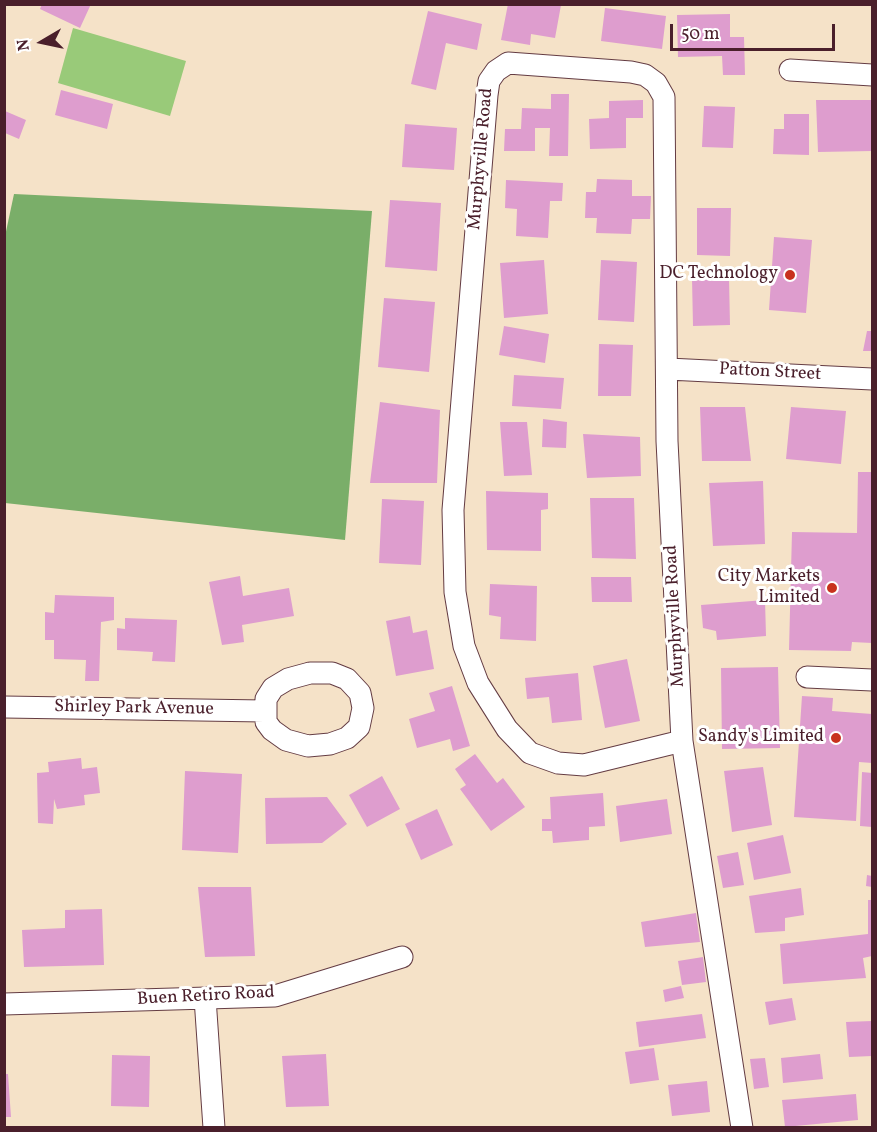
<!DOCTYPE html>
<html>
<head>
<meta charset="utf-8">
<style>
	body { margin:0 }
	#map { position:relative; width:877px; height:1132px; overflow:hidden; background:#f5e2c8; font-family:Vollkorn,serif }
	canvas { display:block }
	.frame { position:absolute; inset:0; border:6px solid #4a1f2b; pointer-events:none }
	.north { position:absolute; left:12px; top:12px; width:60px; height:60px; -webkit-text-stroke:4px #fff; paint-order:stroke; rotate:261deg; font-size:16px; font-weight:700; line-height:24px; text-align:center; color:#4a1f2b }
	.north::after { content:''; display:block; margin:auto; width:21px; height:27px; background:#4a1f2b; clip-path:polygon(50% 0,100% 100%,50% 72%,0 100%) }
	.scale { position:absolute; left:670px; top:24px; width:165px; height:27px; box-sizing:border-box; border:3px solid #4a1f2b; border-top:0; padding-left:8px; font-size:18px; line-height:21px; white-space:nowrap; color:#4a1f2b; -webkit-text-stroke:4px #fff; paint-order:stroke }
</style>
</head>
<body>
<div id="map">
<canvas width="877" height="1132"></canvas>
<div class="frame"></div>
<div class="north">N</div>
<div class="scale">50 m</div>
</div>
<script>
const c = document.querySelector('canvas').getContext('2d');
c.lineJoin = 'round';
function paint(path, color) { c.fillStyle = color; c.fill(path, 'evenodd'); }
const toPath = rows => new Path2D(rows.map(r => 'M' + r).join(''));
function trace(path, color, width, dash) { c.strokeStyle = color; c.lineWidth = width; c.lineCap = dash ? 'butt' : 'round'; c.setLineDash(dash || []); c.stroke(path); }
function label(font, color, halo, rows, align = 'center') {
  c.font = font + ' Vollkorn,serif'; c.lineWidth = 6; c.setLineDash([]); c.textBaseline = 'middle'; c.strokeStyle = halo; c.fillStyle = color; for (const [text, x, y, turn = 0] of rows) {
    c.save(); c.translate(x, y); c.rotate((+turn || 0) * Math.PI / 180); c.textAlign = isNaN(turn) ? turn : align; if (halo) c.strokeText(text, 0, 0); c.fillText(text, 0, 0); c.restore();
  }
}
paint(toPath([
	[73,28,186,61,170,116,58,83]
]), '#99ca79');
paint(toPath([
	[14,194,372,211,345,540,5,503,4,241]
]), '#7aae69');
paint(toPath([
	[42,4,91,4,80,28,40,9],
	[508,4,561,5,555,38,531,34,530,45,501,40],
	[605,8,666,16,662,49,601,41],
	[428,11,482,24,477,50,446,43,436,90,411,84],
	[730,14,730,37,744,37,745,75,723,75,722,56,678,57,677,15],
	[61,90,113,104,107,129,55,115],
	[551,94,569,94,568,156,549,156,550,128,535,128,535,151,504,151,505,129,521,129,522,108,551,109],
	[643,100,643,118,626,118,626,148,590,149,589,119,609,118,609,101],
	[816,100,872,100,872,151,818,152],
	[704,106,735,107,733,148,702,147],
	[5,111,26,120,19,139,5,133],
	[784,114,809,114,809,155,773,154,774,129,784,129],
	[405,124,457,128,454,170,402,167],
	[597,179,632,180,632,196,651,196,650,219,632,219,631,234,596,233,597,218,585,218,586,192,596,192],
	[506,180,563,183,562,201,550,201,548,238,516,236,517,209,505,208],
	[390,200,441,203,437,271,385,267],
	[697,208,731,208,730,256,697,255],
	[774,237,812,240,806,313,769,310],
	[544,260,548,314,504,318,500,263],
	[601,260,637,262,634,322,598,320],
	[692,278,729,278,730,325,693,326],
	[384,298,435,302,429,372,378,367],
	[504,326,549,334,545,363,499,355],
	[867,331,872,331,872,351,863,351],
	[599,344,633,345,631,396,598,396],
	[514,375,564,378,561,409,512,406],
	[380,402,440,410,437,483,370,483],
	[700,407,745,407,751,461,702,461],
	[791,407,846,411,841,464,786,459],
	[543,419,567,422,566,448,542,447],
	[500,422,527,422,532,475,504,476],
	[583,434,640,437,641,476,587,478],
	[858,472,872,472,872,643,852,642,851,651,789,650,792,532,857,533],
	[763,481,765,544,713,546,709,483],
	[486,491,548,493,548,509,541,510,541,551,487,550],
	[590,498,634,498,636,559,592,558],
	[382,499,424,501,421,565,379,563],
	[240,576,243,596,289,588,294,616,242,625,244,642,222,645,209,582],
	[591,577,631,577,632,602,592,602],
	[490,584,537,586,536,641,500,639,501,617,489,615],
	[55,595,114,597,114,620,101,622,99,681,85,681,86,660,54,659,54,640,45,640,45,612,54,613],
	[765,600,766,636,717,640,716,631,703,628,701,605],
	[410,616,413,633,427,630,434,669,396,676,386,621],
	[125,618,177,620,175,662,152,661,153,652,117,650,117,628,125,629],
	[627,659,640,721,605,728,593,666],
	[778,667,780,748,722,749,721,668],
	[578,673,582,720,552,723,549,697,527,699,525,678],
	[452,686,470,746,453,751,450,739,417,748,409,719,435,711,429,693],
	[802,696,833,698,832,711,872,714,872,763,859,762,856,821,794,817],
	[475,754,497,783,503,778,525,807,491,831,460,789,466,785,455,769],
	[81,758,82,769,97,767,100,793,84,795,85,805,57,809,54,799,53,824,38,823,37,773,49,772,48,762],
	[763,767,772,825,732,832,724,771],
	[185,771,242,774,238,853,182,850],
	[862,772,872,773,872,827,860,826],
	[382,776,400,809,367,827,349,795],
	[603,793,605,826,589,827,589,840,553,843,552,831,542,831,542,819,551,819,550,797],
	[327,797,347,824,322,843,266,844,265,798],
	[667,799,672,834,620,842,616,806],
	[437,809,453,845,421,860,405,824],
	[783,835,791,873,754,880,747,843],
	[738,852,744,885,723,888,717,856],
	[867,875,872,876,872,887,866,886],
	[198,887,251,887,255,956,205,957],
	[801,888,804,915,785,918,785,931,755,933,749,896],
	[868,900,872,900,872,956,863,958,866,978,783,984,780,944,868,934],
	[102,909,104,965,24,967,22,930,65,928,65,910],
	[696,913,700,942,645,947,641,922],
	[703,957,706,982,682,985,678,961],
	[681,986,684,998,665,1002,663,990],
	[792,998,796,1020,769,1025,765,1002],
	[702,1014,706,1038,639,1047,636,1022],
	[872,1021,872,1056,849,1057,846,1022],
	[654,1048,659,1080,630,1084,625,1052],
	[326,1054,329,1106,286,1107,282,1056],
	[820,1054,823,1079,783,1083,781,1058],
	[112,1055,150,1056,149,1107,111,1106],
	[765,1058,769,1087,754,1089,750,1059],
	[5,1074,8,1074,11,1117,5,1117],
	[707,1081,710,1112,672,1116,668,1085],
	[856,1094,858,1120,785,1127,782,1100]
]), '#de9dce');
const street = toPath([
	[790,70,872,75],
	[668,369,872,379],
	[310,673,332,673,347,679,360,693,363,708,359,727,347,738,330,744,308,746,286,740,272,730,266,722,266,699,273,688,288,679,310,673],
	[807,677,872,680],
	[4,707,264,711],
	[682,741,584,765,558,763,530,753,507,729,478,683,464,646,455,592,453,510,487,95,489,81,496,71,508,63,631,72,645,75,656,83,664,97,667,441,682,741,742,1128],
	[205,998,214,1128],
	[4,1004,275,996,402,957]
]);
trace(street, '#643c43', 23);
trace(street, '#fff', 21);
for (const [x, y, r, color] of [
	[790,275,6,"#c8321e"],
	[832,588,6,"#c8321e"],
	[836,738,6,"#c8321e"]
]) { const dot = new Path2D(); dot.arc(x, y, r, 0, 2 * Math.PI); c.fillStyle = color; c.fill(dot); trace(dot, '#fff', 2); }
label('18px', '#4a1f2b', '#fff', [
	["Murphyville Road",482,159,-85],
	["Patton Street",770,373,3],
	["Murphyville Road",676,616,-93],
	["Shirley Park Avenue",134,709,1],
	["Buen Retiro Road",206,997,-3]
]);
label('18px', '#4a1f2b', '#fff', [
	["DC Technology",778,275],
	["City Markets",820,578],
	["Limited",820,599],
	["Sandy's Limited",824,738]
], 'right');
</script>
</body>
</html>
